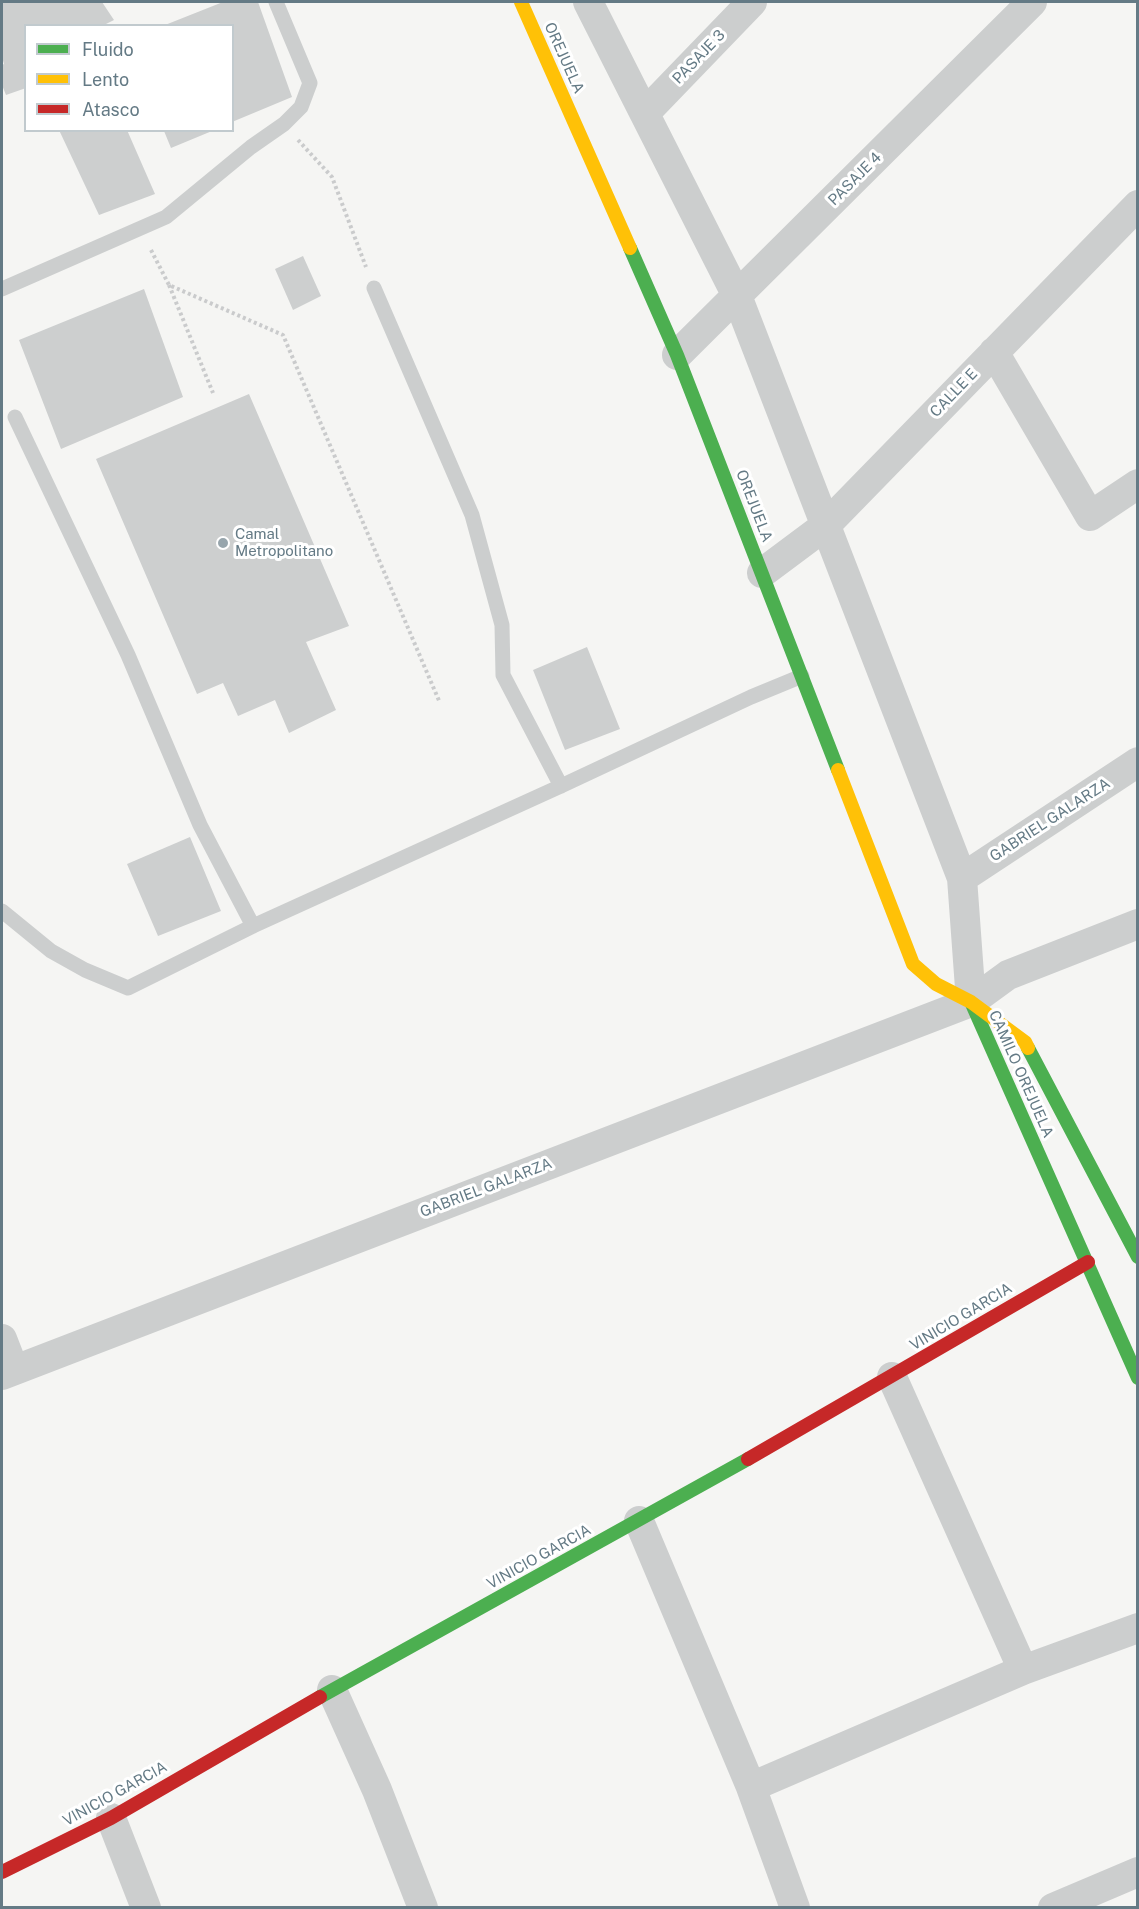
<!DOCTYPE html>
<html>
<head>
<meta charset="utf-8">
<style>
	body { margin:0 }
	#map { position:relative; width:1139px; height:1909px; overflow:hidden; background:#f5f5f3; font-family:"Public Sans",sans-serif }
	canvas { display:block }
	.frame { position:absolute; inset:0; border:3px solid #647a85; pointer-events:none }
	.legend { position:absolute; left:24px; top:24px; width:210px; height:108px; box-sizing:border-box; background:#fff; border:2px solid #c1cace; margin:0; padding:8px 10px; list-style:none; font-size:18px; color:#647a85 }
	.legend li { display:flex; align-items:center; gap:12px; height:30px }
	.legend b { width:30px; border:2px solid #c1cace }
</style>
</head>
<body>
<div id="map">
<canvas width="1139" height="1909"></canvas>
<div class="frame"></div>
<ul class="legend">
<li><b style="height:8px;background:#4caf50"></b>Fluido</li>
<li><b style="height:8px;background:#ffc107"></b>Lento</li>
<li><b style="height:8px;background:#c62828"></b>Atasco</li>
</ul>
</div>
<script>
const c = document.querySelector('canvas').getContext('2d');
c.lineJoin = 'round';
function paint(path, color) { c.fillStyle = color; c.fill(path, 'evenodd'); }
const toPath = rows => new Path2D(rows.map(r => 'M' + r).join(''));
function trace(path, color, width, dash) { c.strokeStyle = color; c.lineWidth = width; c.lineCap = dash ? 'butt' : 'round'; c.setLineDash(dash || []); c.stroke(path); }
function label(font, color, halo, rows, align = 'center') {
  c.font = font + ' "Public Sans",sans-serif'; c.lineWidth = 6; c.setLineDash([]); c.textBaseline = 'middle'; c.strokeStyle = halo; c.fillStyle = color; for (const [text, x, y, turn = 0] of rows) {
    c.save(); c.translate(x, y); c.rotate((+turn || 0) * Math.PI / 180); c.textAlign = isNaN(turn) ? turn : align; if (halo) c.strokeText(text, 0, 0); c.fillText(text, 0, 0); c.restore();
  }
}
paint(toPath([
	[2,2,102,2,114,20,102,26,26,26,26,88,6,95,2,85,2,65,4,64,2,57],
	[223,2,258,2,292,97,232,122,232,26,165,25],
	[59,130,127,130,155,194,99,215],
	[164,131,212,131,171,148],
	[303,256,321,296,293,310,275,269],
	[144,289,183,397,61,449,19,340],
	[249,394,349,626,306,642,336,710,289,733,275,700,238,716,223,683,197,694,96,459],
	[587,647,620,729,565,750,533,670],
	[190,837,221,911,158,936,127,864]
]), '#cdcfcf');
trace(toPath([
	[298,140,332,177,366,267],
	[151,250,169,285,283,335,440,703],
	[169,285,213,393]
]), '#cacbcc', 4, [3, 3]);
trace(toPath([
	[374,288,472,515,502,625,503,675,561,786],
	[2,289,166,217,251,147,284,124,301,107,310,83,276,2],
	[15,417,128,655,200,825,253,926],
	[2,911,51,951,85,970,128,988,253,926,561,786,751,697,802,676]
]), '#cccece', 15);
trace(toPath([
	[588,2,737,296,962,878,971,1002],
	[646,112,752,2],
	[994,352,1090,516,1138,484],
	[677,355,1032,2],
	[762,573,825,526,1138,205],
	[962,878,1138,762],
	[2,1339,14,1370],
	[2,1375,971,1002,1008,975,1138,924],
	[892,1377,1023,1670],
	[639,1521,751,1787,795,1908],
	[332,1690,377,1790,423,1908],
	[751,1787,1023,1670,1138,1628],
	[111,1818,146,1908],
	[1053,1908,1138,1872]
]), '#cccece', 30);
trace(toPath([
	[630,248,677,355,838,770],
	[972,1004,1138,1378],
	[1028,1048,1138,1257],
	[320,1697,748,1459]
]), '#4caf50', 14);
trace(toPath([
	[521,2,630,248],
	[838,770,913,964,936,984,971,1002,1025,1042,1028,1048]
]), '#ffc107', 14);
trace(toPath([
	[748,1459,1088,1262],
	[2,1872,111,1818,320,1697]
]), '#c62828', 14);
for (const [x, y, r, color] of [
	[223,543,6,"#97a5ac"]
]) { const dot = new Path2D(); dot.arc(x, y, r, 0, 2 * Math.PI); c.fillStyle = color; c.fill(dot); trace(dot, '#fff', 2); }
label('15px', '#647a85', '#fff', [
	["PASAJE 3",699,57,-46],
	["OREJUELA",564,58,66],
	["PASAJE 4",855,179,-45],
	["CALLE E",954,393,-46],
	["OREJUELA",754,506,69],
	["GABRIEL GALARZA",1050,820,-33],
	["CAMILO OREJUELA",1021,1074,66],
	["GABRIEL GALARZA",486,1188,-21],
	["VINICIO GARCIA",961,1317,-31],
	["VINICIO GARCIA",539,1557,-29],
	["VINICIO GARCIA",115,1794,-29]
]);
label('15px', '#647a85', '#fff', [
	["Camal",235,534],
	["Metropolitano",235,551]
], 'left');
</script>
</body>
</html>
